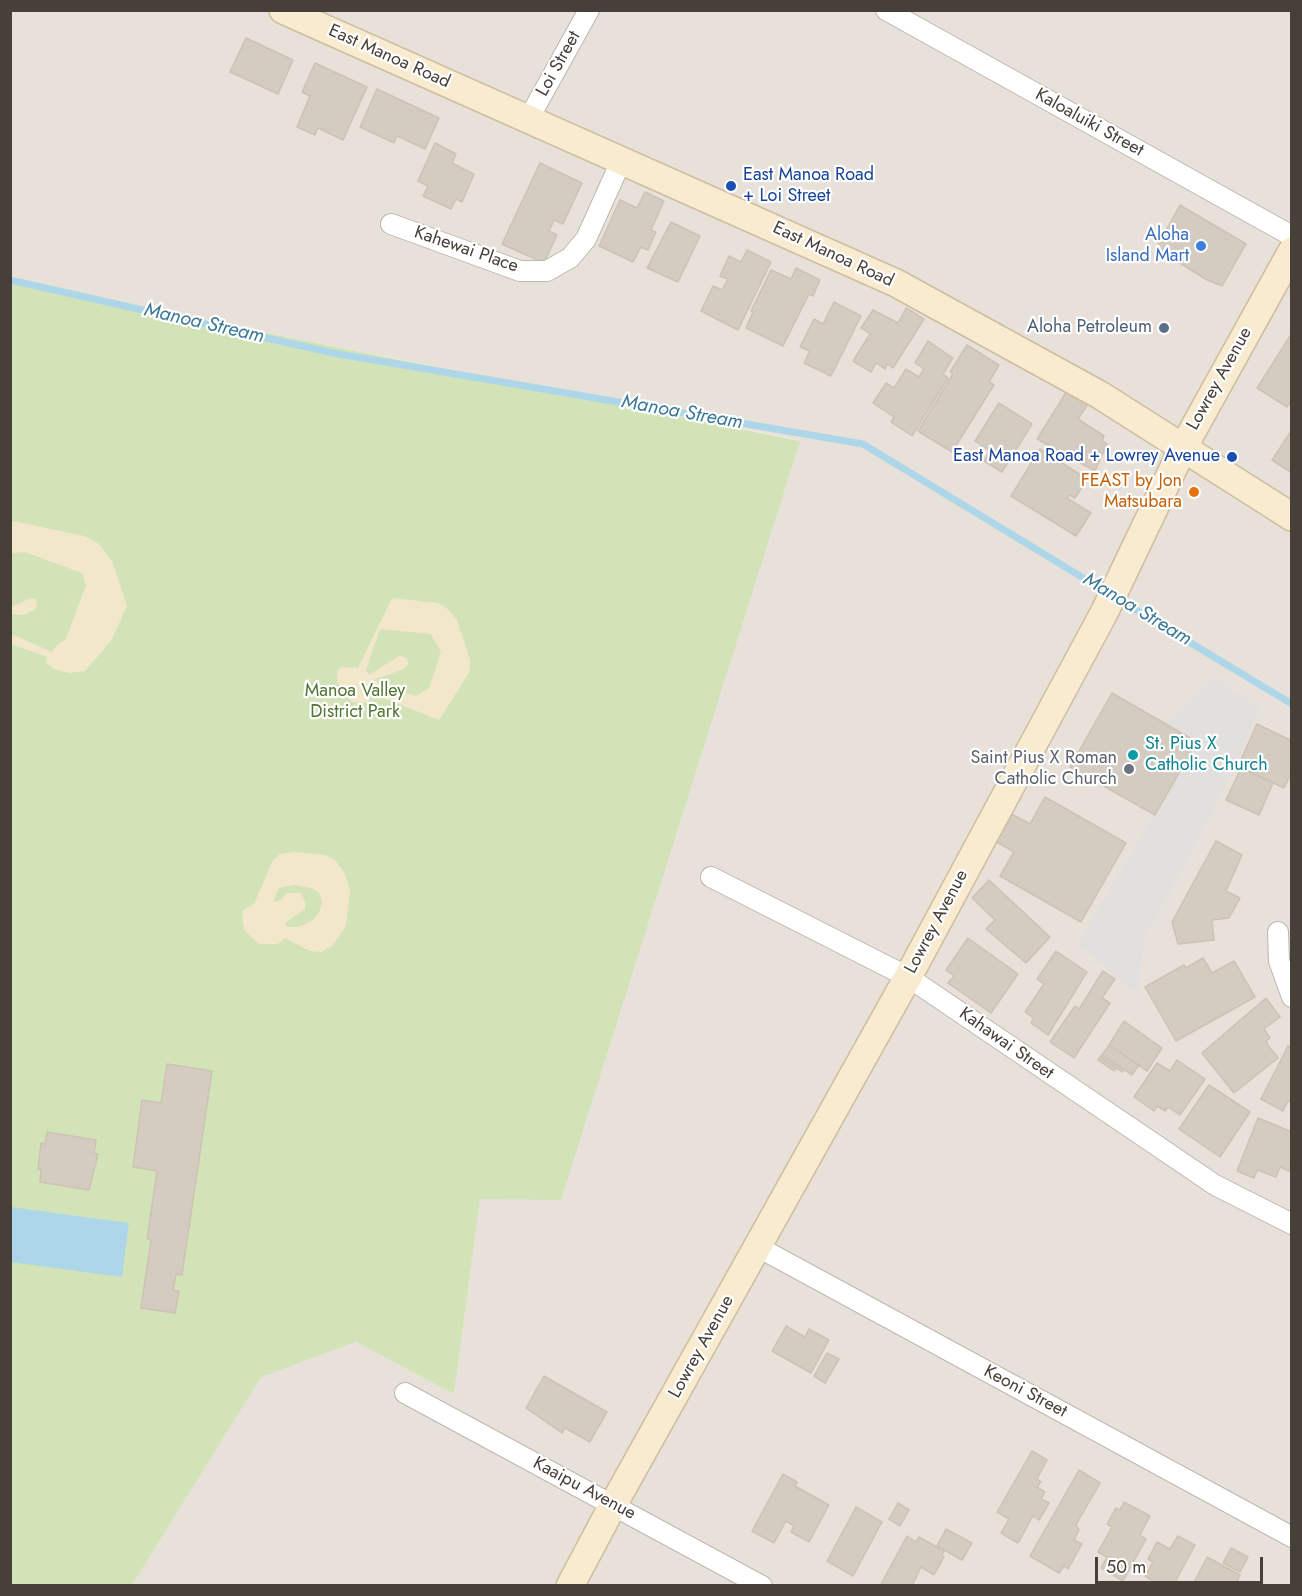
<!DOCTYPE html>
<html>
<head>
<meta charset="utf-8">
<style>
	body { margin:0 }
	#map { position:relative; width:1302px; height:1596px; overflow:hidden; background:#f3f0ea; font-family:Jost,sans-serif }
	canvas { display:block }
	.frame { position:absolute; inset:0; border:12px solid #474039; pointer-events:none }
	.scale { position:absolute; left:1095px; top:1557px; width:168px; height:27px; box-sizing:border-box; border:3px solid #474039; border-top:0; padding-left:8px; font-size:18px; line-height:21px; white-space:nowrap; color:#474039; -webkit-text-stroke:4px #fff; paint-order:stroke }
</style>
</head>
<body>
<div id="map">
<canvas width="1302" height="1596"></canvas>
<div class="frame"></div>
<div class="scale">50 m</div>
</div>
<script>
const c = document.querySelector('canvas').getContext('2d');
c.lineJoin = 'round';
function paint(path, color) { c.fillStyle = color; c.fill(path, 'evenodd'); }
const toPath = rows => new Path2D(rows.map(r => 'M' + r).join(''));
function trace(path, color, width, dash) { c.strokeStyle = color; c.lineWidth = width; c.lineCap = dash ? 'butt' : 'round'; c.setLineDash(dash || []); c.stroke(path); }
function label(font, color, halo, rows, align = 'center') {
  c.font = font + ' Jost,sans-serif'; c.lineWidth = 4.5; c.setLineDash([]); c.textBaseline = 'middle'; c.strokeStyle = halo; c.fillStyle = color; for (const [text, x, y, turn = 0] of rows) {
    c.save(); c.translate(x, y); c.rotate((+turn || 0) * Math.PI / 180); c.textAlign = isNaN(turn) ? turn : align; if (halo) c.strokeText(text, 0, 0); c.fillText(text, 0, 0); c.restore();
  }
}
paint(toPath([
	[10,11,1291,11,1291,1585,132,1585,260,1377,356,1342,454,1394,480,1198,799,440,11,281]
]), '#e7e1d9');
paint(toPath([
	[11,281,800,441,561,1200,480,1199,454,1394,356,1342,261,1377,132,1585,11,1585]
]), '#d3e3b8');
paint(toPath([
	[13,521,84,536,99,544,112,561,127,606,111,641,85,671,69,673,54,669,46,663,47,657,11,644,11,634,52,652,57,645,66,639,86,585,82,573,25,552,12,553,11,556,11,529],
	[31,598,36,600,37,606,34,610,23,615,11,614,11,607],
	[392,598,438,603,449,610,457,620,470,660,470,671,439,720,371,693,368,703,352,702,338,683,337,671,341,667,358,668],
	[380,629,431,634,441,652,429,688,415,696,373,680,404,669,409,663,405,657,399,656,369,675,366,670],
	[294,852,325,855,335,860,345,874,350,889,346,926,332,946,321,952,310,951,285,938,278,944,259,944,245,931,243,923,242,911,254,904,273,860,280,854],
	[294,885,312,888,320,894,322,903,319,913,313,920,299,927,288,927,285,923,305,909,305,902,301,893,287,893,281,900,273,902,279,888]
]), '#f3e7cb');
paint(toPath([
	[1214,678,1260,709,1216,806,1144,940,1138,994,1078,944,1196,743,1166,725]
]), '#e2e0de');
paint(toPath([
	[11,1207,129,1223,122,1277,11,1262]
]), '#aed6e9');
trace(toPath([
	[10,280,333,353,863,444,1108,593],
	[1118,599,1292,704]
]), '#aed6e9', 7);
const building = toPath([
	[246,38,293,60,278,94,230,72,246,38],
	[315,63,367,87,343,140,318,128,315,135,297,127,310,96,302,92,315,63],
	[377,89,439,118,425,149,397,136,394,143,360,127,377,89],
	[435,143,456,154,452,163,474,174,462,202,456,199,451,209,423,196,428,186,418,181,435,143],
	[540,163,582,183,563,224,554,220,549,231,557,235,544,263,502,244,540,163],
	[645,192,664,201,651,230,656,232,648,250,641,247,633,262,599,246,620,200,637,208,645,192],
	[1180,205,1246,244,1222,286,1207,280,1156,248,1180,205],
	[671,222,700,236,678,282,647,268,671,222],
	[747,250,771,262,738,330,701,311,713,286,722,290,728,279,720,276,729,256,741,262,747,250],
	[796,268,820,280,813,296,809,294,783,346,746,328,753,312,751,311,771,270,791,279,796,268],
	[834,302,861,316,831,376,804,363,810,351,800,347,814,319,823,324,834,302],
	[906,308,924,319,893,368,887,364,885,369,876,363,871,372,853,361,870,334,861,328,873,310,898,323,906,308],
	[1292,333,1292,400,1287,407,1257,388,1292,333],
	[928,341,953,358,943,374,948,378,912,436,891,422,894,417,873,403,886,383,894,388,906,369,919,377,924,369,915,363,928,341],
	[967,345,999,365,989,382,994,385,952,452,918,431,953,374,950,372,967,345],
	[1067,391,1088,404,1078,419,1104,436,1102,441,1107,444,1095,471,1037,439,1067,391],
	[999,403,1032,424,1002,472,984,461,990,451,975,441,999,403],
	[1292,430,1292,473,1272,460,1292,430],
	[1040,449,1087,479,1075,498,1069,495,1067,498,1091,513,1076,536,1011,496,1040,449],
	[1112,693,1197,742,1155,815,1070,767,1112,693],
	[1257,724,1292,741,1292,772,1284,788,1238,766,1257,724],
	[1241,768,1273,783,1259,815,1226,800,1241,768],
	[1045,797,1126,843,1081,922,1000,876,1014,852,990,838,1006,811,1030,824,1045,797],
	[1216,841,1242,855,1226,891,1240,898,1229,918,1212,920,1214,940,1178,944,1172,922,1216,841],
	[989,880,1050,937,1026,963,986,929,995,920,972,898,989,880],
	[968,938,1018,974,991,1013,948,983,954,976,946,970,968,938],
	[1056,951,1087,972,1048,1035,1031,1023,1034,1018,1025,1012,1044,984,1037,979,1056,951],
	[1203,958,1212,973,1234,961,1255,997,1176,1041,1145,987,1184,965,1186,968,1203,958],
	[1103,971,1115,979,1102,998,1110,1003,1074,1058,1050,1042,1075,1006,1079,1009,1103,971],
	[1266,998,1280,1017,1264,1029,1270,1038,1266,1041,1270,1048,1278,1058,1234,1093,1202,1053,1266,998],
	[1124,1021,1162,1048,1147,1071,1109,1045,1124,1021],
	[1109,1045,1139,1065,1132,1075,1102,1055,1109,1045],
	[1288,1046,1292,1048,1292,1102,1288,1101,1283,1111,1261,1099,1288,1046],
	[1102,1055,1124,1070,1122,1072,1100,1057,1102,1055],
	[1100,1057,1116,1068,1114,1071,1098,1060,1100,1057],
	[1177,1060,1205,1079,1180,1115,1168,1107,1165,1111,1157,1106,1154,1111,1134,1097,1157,1063,1170,1071,1177,1060],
	[167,1064,212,1071,182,1275,176,1274,173,1290,179,1291,175,1313,141,1308,151,1240,147,1239,157,1171,133,1167,142,1100,161,1103,167,1064],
	[1209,1085,1250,1112,1220,1157,1179,1129,1209,1085],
	[1258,1118,1292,1132,1292,1165,1289,1171,1280,1167,1276,1177,1257,1170,1254,1178,1237,1171,1258,1118],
	[47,1132,96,1140,94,1154,98,1154,89,1190,40,1182,41,1170,38,1169,41,1143,45,1144,47,1132],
	[786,1326,805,1337,809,1329,829,1340,811,1373,772,1351,786,1326],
	[827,1353,839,1359,825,1383,814,1376,827,1353],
	[544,1376,607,1412,590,1442,565,1428,562,1433,526,1408,544,1376],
	[1032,1451,1047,1460,1037,1479,1041,1482,1037,1487,1045,1492,1041,1499,1049,1503,1039,1520,1033,1516,1018,1543,1001,1533,1009,1519,997,1512,1032,1451],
	[1079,1470,1100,1483,1076,1525,1079,1530,1074,1540,1082,1544,1068,1569,1064,1566,1059,1573,1030,1556,1079,1470],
	[783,1474,797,1482,795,1486,829,1505,809,1542,791,1532,794,1526,786,1521,774,1543,752,1531,783,1474],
	[1124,1502,1150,1516,1140,1535,1146,1539,1123,1581,1101,1568,1107,1557,1098,1552,1112,1527,1107,1524,1116,1508,1120,1510,1124,1502],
	[898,1503,909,1510,900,1526,889,1519,898,1503],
	[856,1507,882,1522,853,1576,827,1561,856,1507],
	[946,1529,972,1543,962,1560,937,1546,946,1529],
	[907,1536,916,1542,919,1537,944,1551,942,1556,944,1557,934,1575,921,1567,912,1586,880,1586,907,1536],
	[1178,1536,1195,1545,1173,1586,1161,1586,1145,1576,1153,1562,1148,1559,1157,1542,1170,1549,1178,1536],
	[1231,1548,1248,1557,1240,1572,1223,1563,1231,1548],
	[1207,1557,1240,1575,1235,1586,1192,1586,1207,1557]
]);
paint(building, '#d4cbc1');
trace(building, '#cec2b5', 1.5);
const street = toPath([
	[886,10,1292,236],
	[529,118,589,10],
	[391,224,520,271,547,271,570,258,586,239,622,159],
	[711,877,908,977,1215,1185,1292,1224],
	[1278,932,1279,961,1292,997],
	[758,1247,1292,1537],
	[405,1393,762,1586]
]);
const secondary = toPath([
	[283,10,896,283,1100,395,1292,517],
	[570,1586,613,1505,908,977,1105,611,1184,446,1292,251]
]);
trace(street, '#beb7ae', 22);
trace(secondary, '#cebd9f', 30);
trace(street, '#fff', 20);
trace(secondary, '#f9ebcf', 27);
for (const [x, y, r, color] of [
	[731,186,6,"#1a4fb4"],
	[1201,246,6,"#3f7fe0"],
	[1164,328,6,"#5c6f8a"],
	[1232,457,6,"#1a4fb4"],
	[1194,492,6,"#e8710a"],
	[1133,755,6,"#0f9aa8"],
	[1129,769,6,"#6b7280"]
]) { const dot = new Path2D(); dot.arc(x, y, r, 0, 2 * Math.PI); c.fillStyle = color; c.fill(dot); trace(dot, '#fff', 2); }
label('18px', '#474039', '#fff', [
	["East Manoa Road",389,57,24],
	["Loi Street",559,64,-61],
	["Kaloaluiki Street",1089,123,29],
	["Kahewai Place",466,250,19],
	["East Manoa Road",833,255,25],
	["Lowrey Avenue",1220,379,-61],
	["Lowrey Avenue",937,922,-62],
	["Kahawai Street",1006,1044,35],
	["Lowrey Avenue",702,1347,-61],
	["Keoni Street",1025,1392,28],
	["Kaaipu Avenue",584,1489,28]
]);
label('18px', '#164399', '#fff', [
	["East Manoa Road",743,176],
	["+ Loi Street",743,197],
	["East Manoa Road + Lowrey Avenue",1220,457,"right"]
], 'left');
label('18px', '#366cbe', '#fff', [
	["Aloha",1189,236],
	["Island Mart",1189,257]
], 'right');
label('18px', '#4e5e75', '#fff', [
	["Aloha Petroleum",1152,328]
], 'right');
label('18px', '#c56008', '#fff', [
	["FEAST by Jon",1182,482],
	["Matsubara",1182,503]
], 'right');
label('18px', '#507232', '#fff', [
	["Manoa Valley",355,692],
	["District Park",355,713]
]);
label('18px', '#0d838f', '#fff', [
	["St. Pius X",1145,745],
	["Catholic Church",1145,766]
], 'left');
label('18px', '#5b616d', '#fff', [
	["Saint Pius X Roman",1117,759],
	["Catholic Church",1117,780]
], 'right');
label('italic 20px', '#3a7898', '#fff', [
	["Manoa Stream",204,324,13],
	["Manoa Stream",682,413,10],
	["Manoa Stream",1137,610,31]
]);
</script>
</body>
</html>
